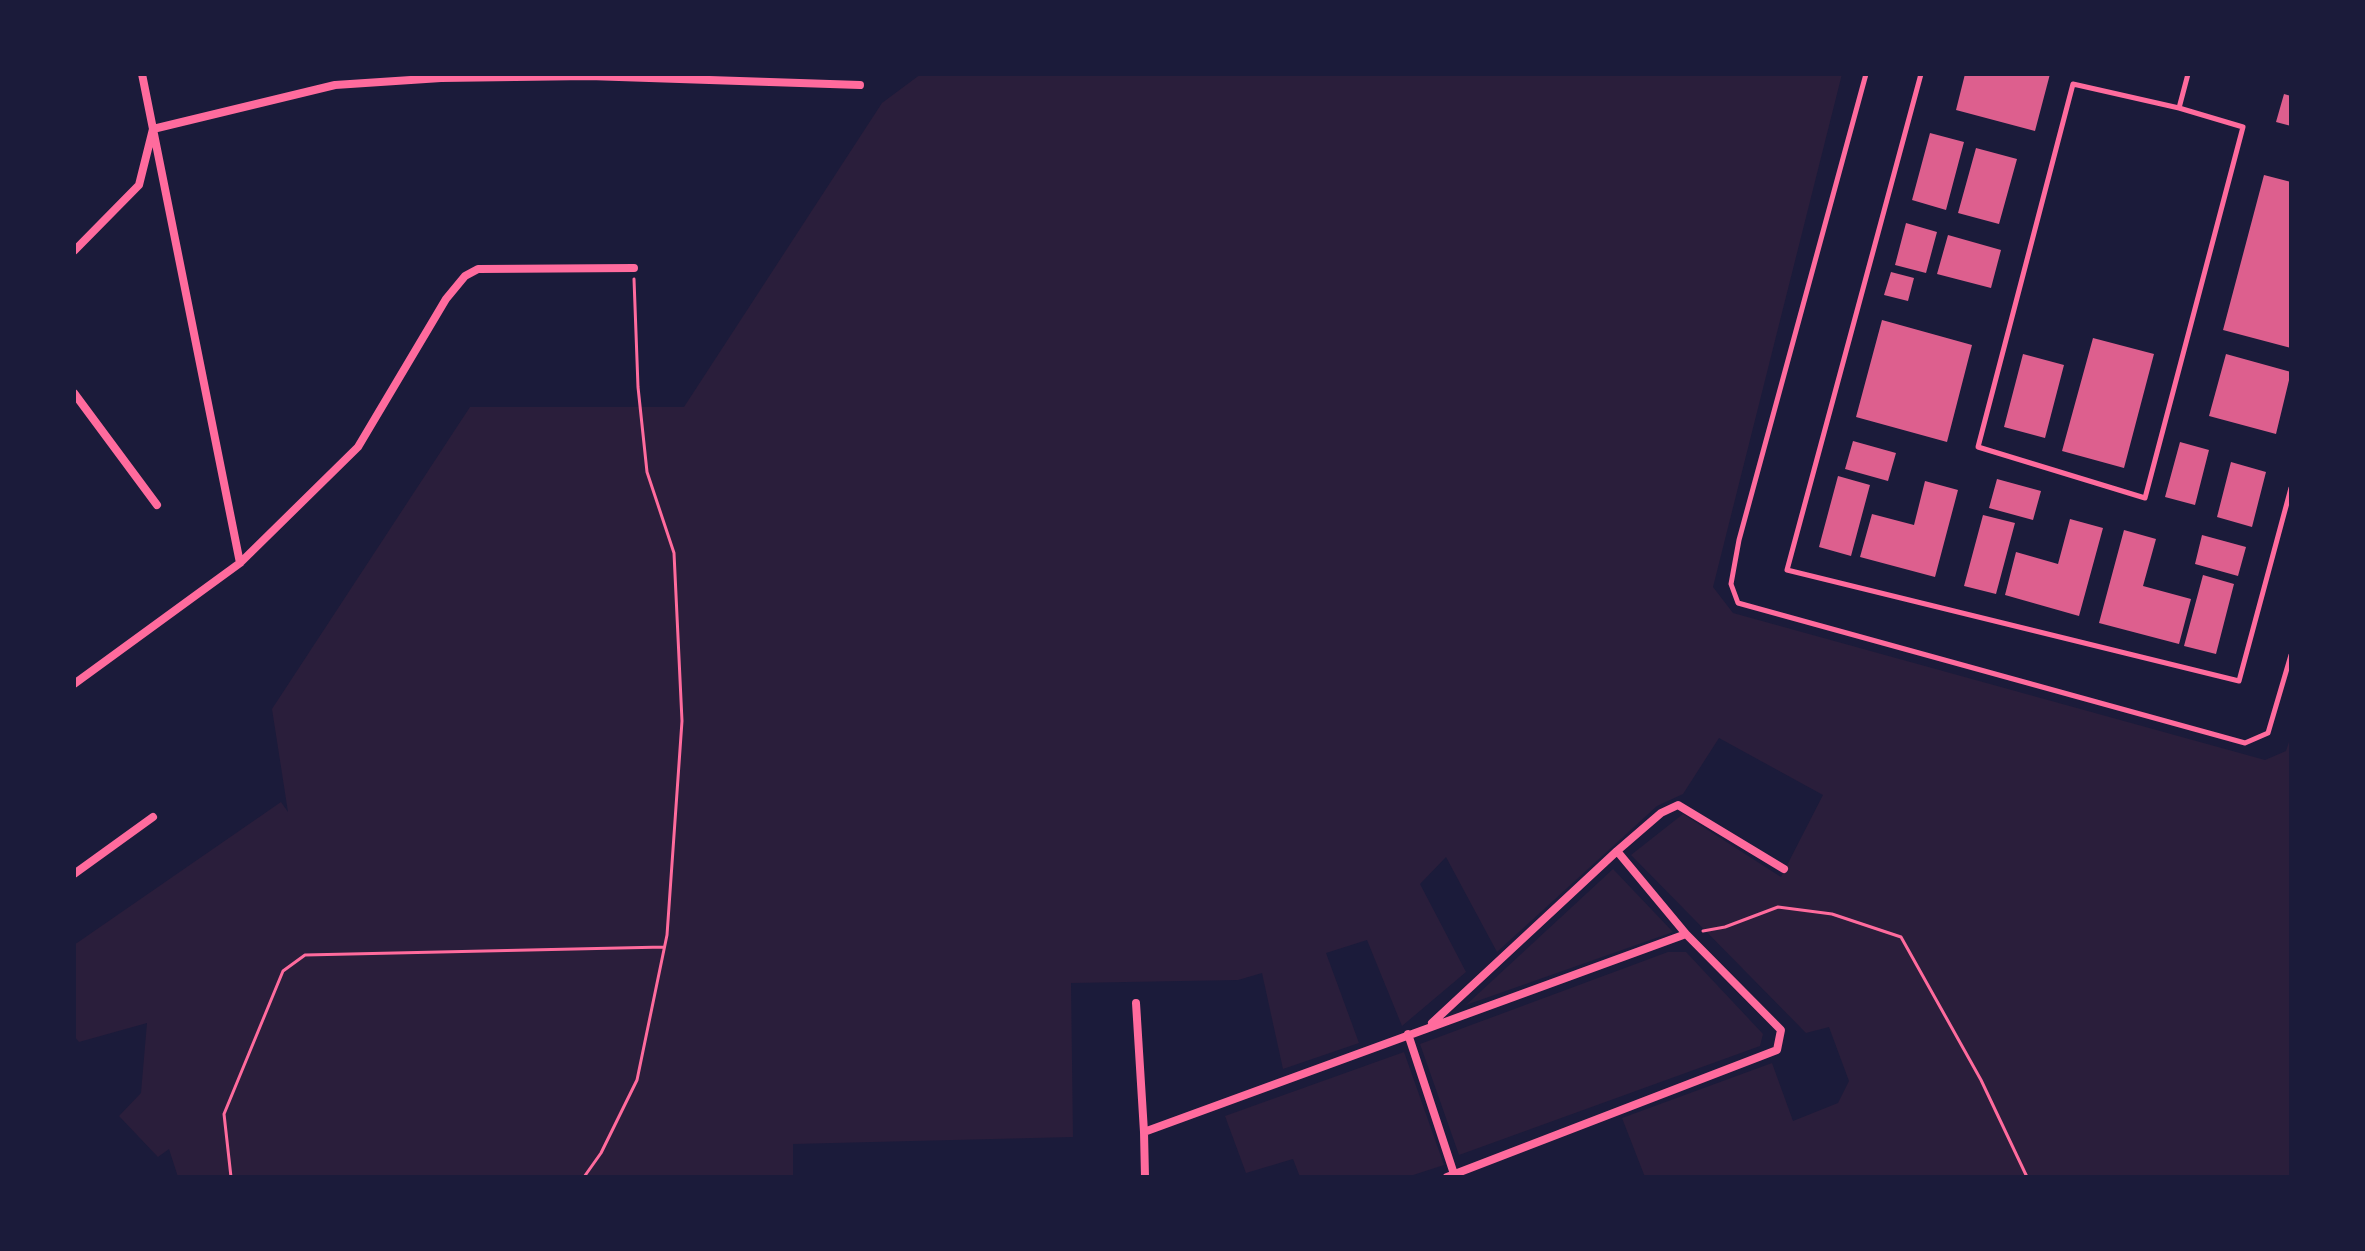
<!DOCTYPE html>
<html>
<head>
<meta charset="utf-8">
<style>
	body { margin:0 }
	#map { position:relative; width:2365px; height:1251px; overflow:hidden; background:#1b1b3a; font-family:"Fira Sans Condensed",sans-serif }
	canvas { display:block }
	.frame { position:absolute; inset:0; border:76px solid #1b1b3a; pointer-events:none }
</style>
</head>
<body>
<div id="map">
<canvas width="2365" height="1251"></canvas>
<div class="frame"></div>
</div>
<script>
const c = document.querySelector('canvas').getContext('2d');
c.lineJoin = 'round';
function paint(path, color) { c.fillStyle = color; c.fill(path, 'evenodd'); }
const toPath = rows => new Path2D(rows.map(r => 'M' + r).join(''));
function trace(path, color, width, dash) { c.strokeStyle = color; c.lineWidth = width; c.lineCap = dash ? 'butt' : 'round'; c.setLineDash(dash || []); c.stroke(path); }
paint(toPath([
	[921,74,1842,74,1713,587,1733,613,2265,760,2286,751,2291,736,2291,1177,1645,1177,1622,1118,1772,1063,1793,1121,1838,1103,1849,1081,1829,1027,1806,1033,1631,855,1683,814,1781,877,1823,795,1719,738,1683,794,1657,806,1497,952,1446,857,1420,884,1466,972,1402,1026,1367,940,1326,953,1359,1043,1283,1069,1262,973,1238,980,1071,983,1073,1137,793,1144,793,1177,178,1177,169,1149,158,1157,119,1116,141,1093,147,1023,79,1042,74,1036,74,945,281,802,288,812,272,709,470,407,684,407,882,103],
	[1613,869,1673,932,1466,1005],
	[1668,952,1686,952,1763,1034,1760,1046,1459,1155,1420,1044],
	[1404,1052,1444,1165,1407,1177,1300,1177,1293,1159,1246,1173,1225,1116]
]), '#2a1e3b');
paint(toPath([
	[1965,74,2050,74,2035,131,1956,110],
	[2284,94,2291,96,2291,126,2276,122],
	[1930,133,1964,142,1946,210,1912,200],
	[1976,148,2017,159,1999,224,1958,213],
	[2264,175,2291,182,2291,348,2223,330],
	[1906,223,1937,232,1926,273,1895,265],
	[1948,235,2001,250,1991,288,1937,274],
	[1891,272,1914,278,1908,301,1884,295],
	[1882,320,1972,345,1947,442,1856,417],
	[2093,338,2154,354,2124,468,2062,451],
	[2023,354,2064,365,2045,438,2004,427],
	[2226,354,2291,372,2276,434,2209,416],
	[1853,441,1896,453,1888,481,1845,469],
	[2180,442,2209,450,2195,505,2165,497],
	[2231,462,2266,472,2252,527,2217,517],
	[1838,476,1870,485,1851,556,1819,547],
	[1997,479,2041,491,2033,520,1989,508],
	[1925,481,1958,490,1935,577,1860,557,1872,514,1914,525],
	[1983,515,2015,523,1996,594,1964,586],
	[2070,519,2103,528,2079,616,2005,595,2016,552,2058,564],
	[2124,530,2156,539,2143,586,2191,599,2179,644,2099,623],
	[2202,535,2246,547,2238,576,2195,564],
	[2203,575,2234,584,2216,654,2184,646]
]), '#dd5f8e');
trace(toPath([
	[1703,931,1725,927,1778,907,1832,914,1901,937,1981,1080,2027,1177],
	[231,1177,224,1114,283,971,305,955,664,947],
	[584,1177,601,1153,637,1080,667,935,682,721,674,553,647,472,638,387,634,279]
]), '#ff6b9d', 3);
trace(toPath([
	[1866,74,1739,540,1731,584,1738,603,2245,743,2268,733,2291,655],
	[1921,74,1787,570,2239,681,2291,488],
	[2073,84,2179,108,2243,127,2145,498,1978,447,2073,84],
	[2179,108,2188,74]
]), '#ff6b9d', 5);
trace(toPath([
	[74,251,139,185,153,129,142,74],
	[74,393,157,505],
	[240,563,153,129,335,85,441,78,589,76,860,85],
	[74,684,240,563,358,447,446,299,465,276,478,269,634,268],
	[74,874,153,817],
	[1136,1003,1144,1132],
	[1432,1023,1617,851,1661,813,1678,805,1784,869],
	[1408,1034,1454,1174],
	[1145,1177,1144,1132,1686,934],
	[1447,1177,1777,1050,1781,1030,1686,934,1617,851]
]), '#ff6b9d', 8);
</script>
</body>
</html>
